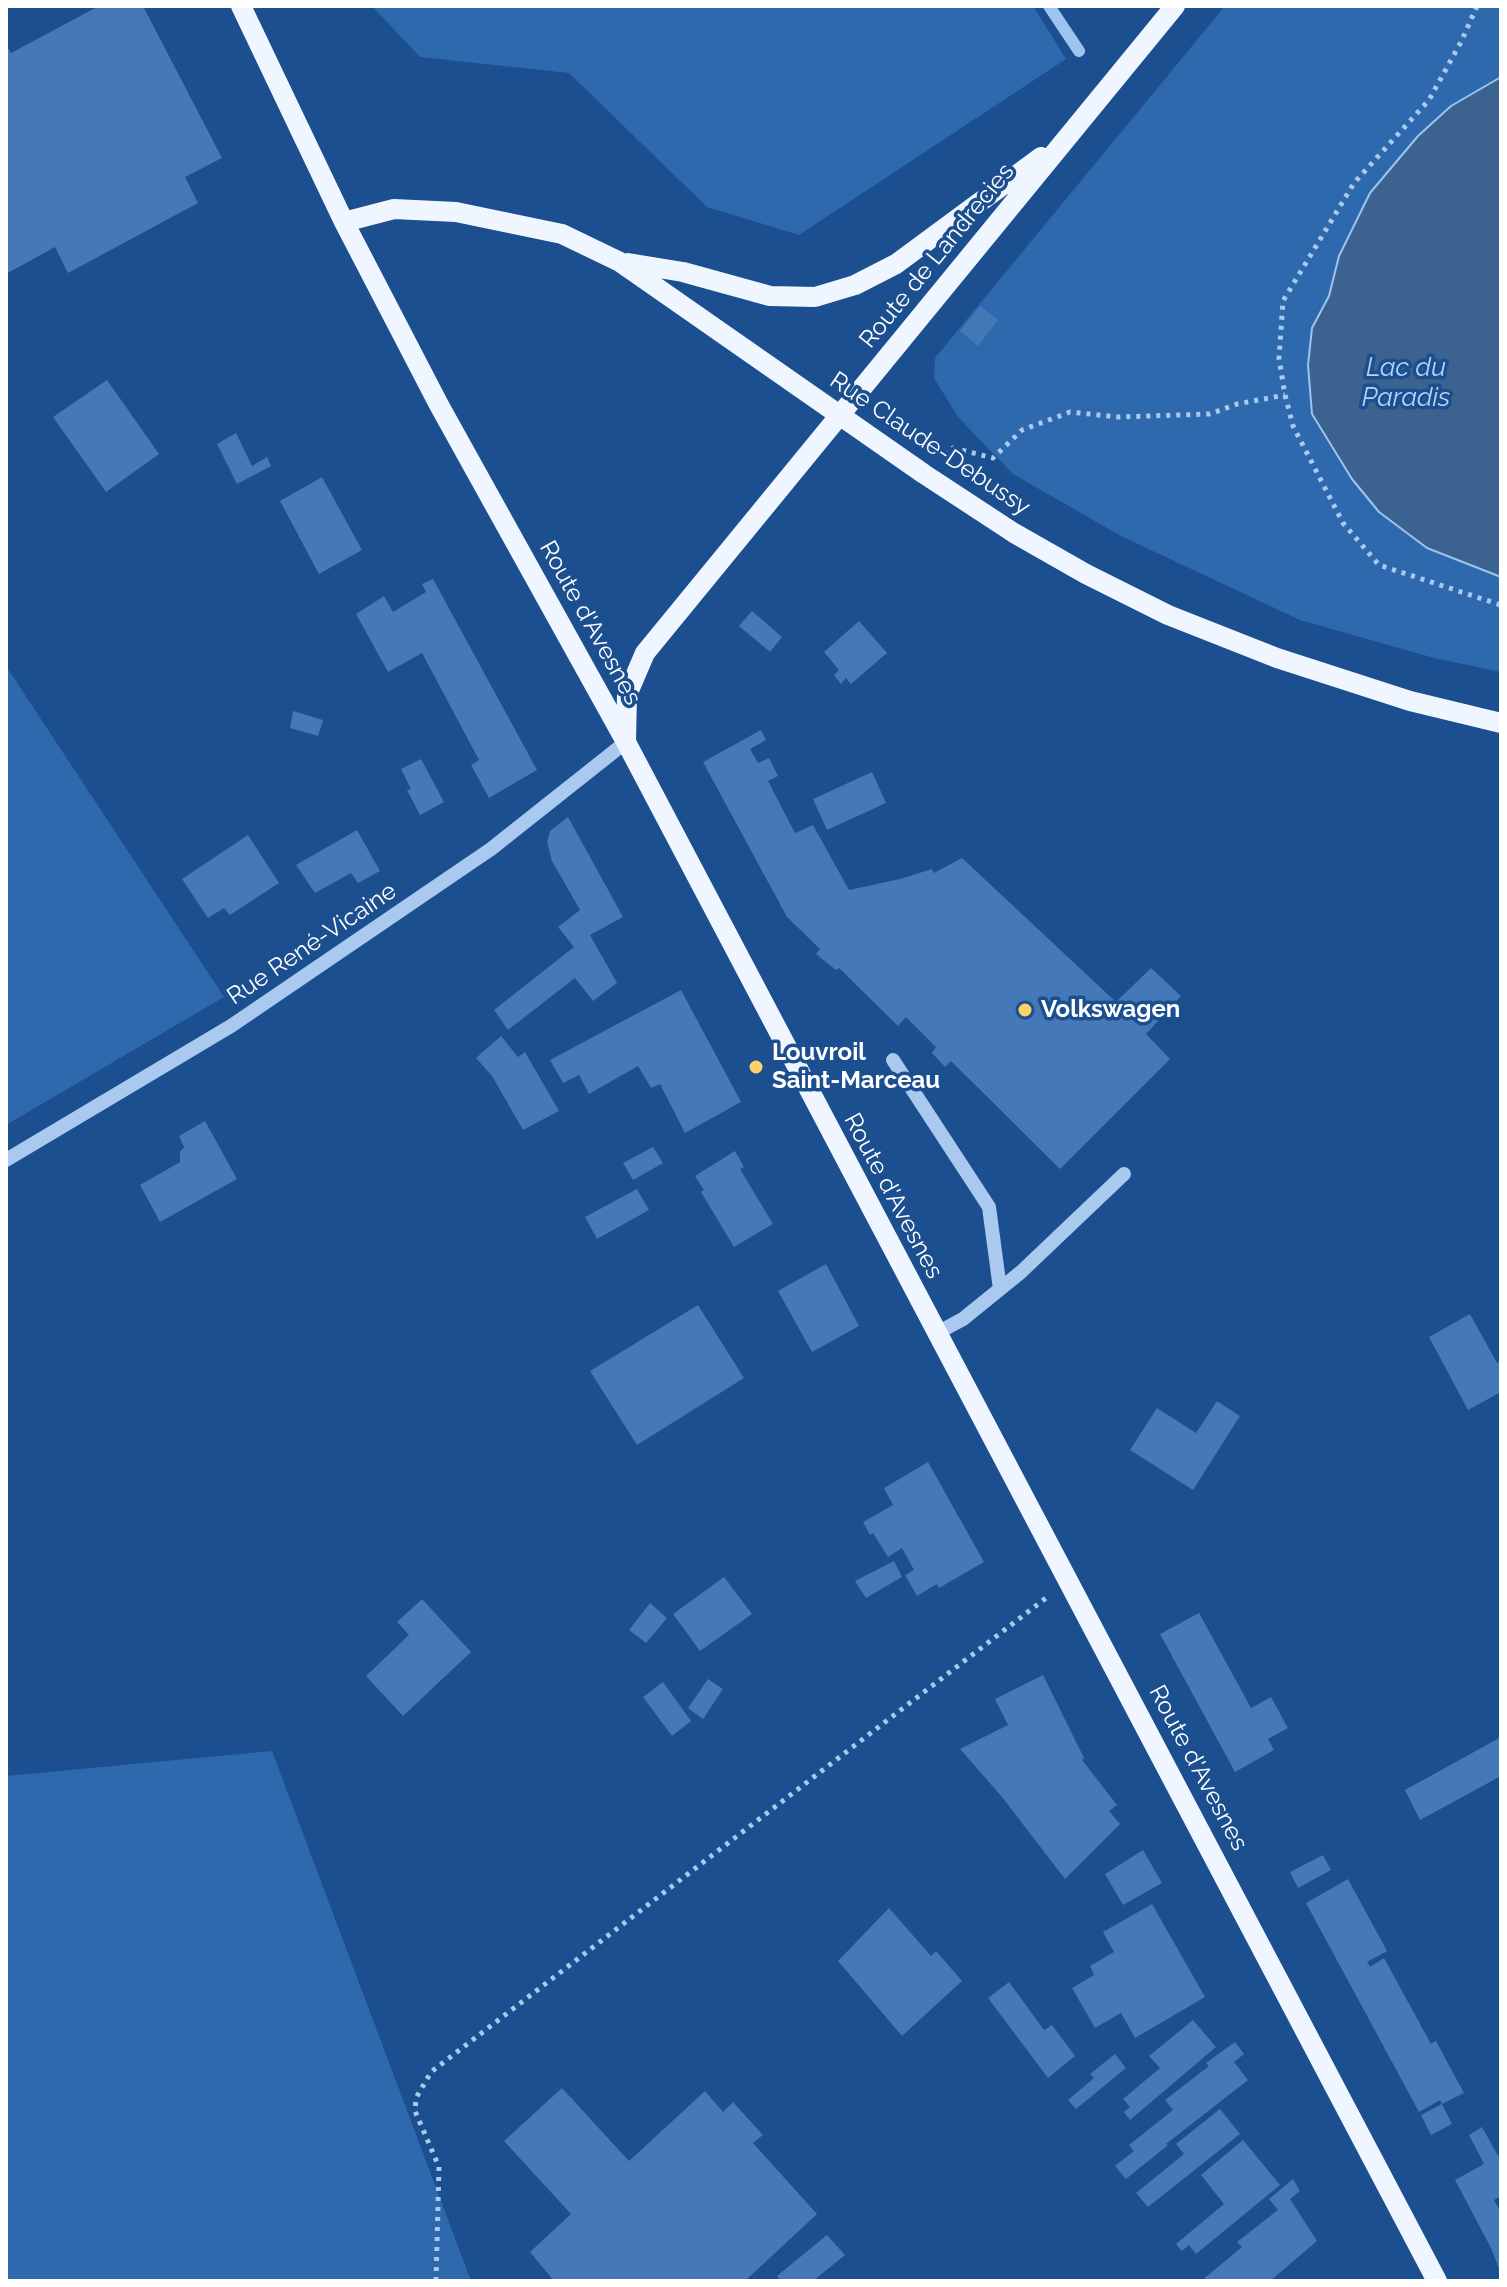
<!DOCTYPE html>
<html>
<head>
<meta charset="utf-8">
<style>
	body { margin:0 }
	#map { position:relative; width:1507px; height:2287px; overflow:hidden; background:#1b4f8f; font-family:Raleway,sans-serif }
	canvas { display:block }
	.frame { position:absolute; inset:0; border:8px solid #fff; pointer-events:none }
</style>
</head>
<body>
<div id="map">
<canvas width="1507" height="2287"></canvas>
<div class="frame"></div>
</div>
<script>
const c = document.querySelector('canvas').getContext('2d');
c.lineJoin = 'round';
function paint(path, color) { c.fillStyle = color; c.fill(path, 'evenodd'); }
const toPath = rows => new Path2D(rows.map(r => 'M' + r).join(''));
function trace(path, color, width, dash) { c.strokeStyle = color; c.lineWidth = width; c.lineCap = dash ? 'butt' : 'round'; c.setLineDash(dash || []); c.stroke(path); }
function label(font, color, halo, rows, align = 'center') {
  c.font = font + ' Raleway,sans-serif'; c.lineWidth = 7; c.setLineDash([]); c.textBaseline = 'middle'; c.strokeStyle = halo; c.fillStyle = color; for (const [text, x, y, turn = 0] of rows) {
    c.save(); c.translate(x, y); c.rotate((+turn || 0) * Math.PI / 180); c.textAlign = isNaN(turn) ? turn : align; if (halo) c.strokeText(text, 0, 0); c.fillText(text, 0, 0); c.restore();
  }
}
paint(toPath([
	[372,6,1033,6,1066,59,799,235,707,207,569,73,420,57],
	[1225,6,1501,6,1501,672,1434,658,1300,620,1121,536,1013,474,958,417,934,378,935,358],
	[6,666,224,997,6,1125],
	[272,1751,471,2281,6,2281,6,1776]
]), '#2e69ad');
const water = toPath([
	[1501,77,1501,577,1427,548,1379,512,1352,479,1312,414,1308,365,1312,328,1329,296,1339,256,1370,193,1418,136,1451,106,1501,77]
]);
paint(water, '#3c6290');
trace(water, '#9cc4f0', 2);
trace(toPath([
	[1049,6,1079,51]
]), '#9cc4f0', 12);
paint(toPath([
	[99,6,143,6,222,158,185,177,198,203,68,273,55,247,6,274,6,44,11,53],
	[980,306,998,320,978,346,960,331],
	[107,380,159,454,106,492,53,417],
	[236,433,252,466,267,457,271,466,237,484,217,444],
	[322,477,362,550,319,574,280,501],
	[433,579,537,770,489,798,471,765,479,760,422,653,388,672,356,614,384,596,393,612,426,592,422,584],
	[752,611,782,637,770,652,739,626],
	[859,621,887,653,851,684,846,678,841,684,834,675,839,670,824,652],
	[293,711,323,720,318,736,290,728],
	[761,730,766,740,750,749,758,763,769,758,778,776,768,781,795,833,813,825,849,890,900,879,932,869,934,873,962,858,1116,1002,1151,968,1181,996,1146,1034,1170,1059,1060,1169,951,1061,945,1067,932,1053,936,1047,906,1017,898,1026,839,968,836,970,816,954,820,949,787,917,703,762],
	[421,759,444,802,420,815,407,790,411,789,401,769],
	[872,772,886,803,827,830,813,799],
	[568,817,623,917,590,935,617,983,593,1001,575,978,508,1030,494,1010,574,947,558,927,580,910,552,861,547,842,550,831],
	[357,830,380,871,358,883,351,873,315,893,296,865],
	[248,835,279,883,230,915,224,908,208,918,182,879],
	[681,990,741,1102,685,1133,660,1084,651,1088,638,1066,589,1094,579,1075,563,1083,550,1060],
	[501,1036,518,1057,525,1052,559,1111,523,1130,492,1076,476,1058],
	[205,1121,237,1179,160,1222,140,1185,180,1162,180,1152,184,1147,179,1136],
	[653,1147,663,1163,633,1180,623,1163],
	[735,1151,744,1167,740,1169,773,1224,734,1247,701,1192,704,1190,695,1176],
	[637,1189,649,1210,597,1239,585,1217],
	[826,1264,859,1326,812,1352,778,1291],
	[698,1305,744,1378,637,1445,590,1371],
	[1470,1314,1497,1363,1501,1360,1501,1392,1468,1410,1429,1337],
	[1217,1401,1240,1416,1193,1490,1130,1450,1157,1408,1196,1433],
	[928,1462,984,1562,939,1588,937,1584,917,1596,905,1575,914,1570,902,1548,888,1557,873,1533,870,1535,863,1522,893,1505,884,1488],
	[894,1561,902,1577,866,1598,855,1581],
	[724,1577,752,1614,700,1651,673,1614],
	[422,1599,471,1652,403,1716,366,1676,409,1635,397,1622],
	[650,1603,667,1618,646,1643,629,1630],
	[1199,1613,1251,1708,1271,1697,1288,1728,1268,1739,1274,1750,1235,1772,1160,1634],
	[1043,1675,1084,1758,1082,1760,1117,1805,1109,1811,1120,1824,1065,1879,1002,1797,960,1749,1008,1725,995,1699],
	[708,1679,723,1689,703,1719,688,1708],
	[663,1682,691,1721,672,1736,643,1697],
	[1501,1737,1501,1776,1420,1820,1405,1790],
	[1143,1850,1162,1883,1123,1905,1105,1874],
	[1323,1855,1331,1870,1298,1888,1290,1872],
	[1348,1879,1387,1951,1367,1962,1370,1967,1384,1958,1431,2044,1436,2041,1464,2093,1442,2104,1452,2124,1431,2135,1421,2115,1442,2104,1440,2100,1419,2112,1306,1903],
	[1152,1904,1205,1997,1135,2038,1121,2013,1095,2028,1072,1988,1094,1975,1090,1966,1114,1952,1103,1932],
	[889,1908,931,1956,936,1951,962,1981,902,2036,838,1961],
	[1009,1982,1044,2030,1052,2025,1075,2056,1048,2078,988,1998],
	[1193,2020,1216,2047,1130,2120,1124,2112,1130,2107,1123,2099,1160,2068,1149,2056],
	[1235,2042,1244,2054,1234,2062,1248,2080,1166,2144,1168,2145,1126,2179,1115,2166,1134,2151,1129,2145,1173,2110,1165,2100,1209,2066,1206,2063],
	[1115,2054,1126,2068,1076,2109,1068,2100,1094,2078,1090,2074],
	[562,2088,629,2161,705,2091,723,2112,733,2102,763,2135,753,2143,817,2214,745,2281,554,2281,530,2252,571,2214,504,2141],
	[1220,2109,1240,2134,1148,2207,1136,2193,1184,2154,1176,2144],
	[1482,2127,1501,2161,1501,2196,1494,2200,1501,2213,1501,2274,1491,2248,1455,2180,1484,2164,1469,2135],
	[1243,2140,1280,2185,1196,2254,1189,2245,1182,2251,1176,2244,1224,2204,1201,2175],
	[1293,2179,1300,2191,1290,2199,1317,2241,1270,2281,1201,2281,1242,2247,1237,2242,1278,2210,1269,2199],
	[827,2235,845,2255,813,2281,780,2281,777,2276]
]), '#4478b7');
trace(toPath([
	[1477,6,1461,42,1429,100,1354,183,1283,301,1279,358,1285,395,1293,426,1343,523,1379,565,1501,605],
	[945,455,953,448,993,458,1022,430,1070,412,1118,417,1210,414,1237,404,1285,395],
	[436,2281,439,2167,415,2111,416,2098,431,2072,1046,1598]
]), '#a9c9ee', 5, [4, 6]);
trace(toPath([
	[893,1060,989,1207,1000,1289],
	[6,1160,231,1026,491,849,626,742],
	[937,1333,963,1319,1021,1272,1124,1174]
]), '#a9c9ee', 14);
trace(toPath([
	[241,6,344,222,439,405,626,742,1437,2281],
	[344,222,394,209,456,212,562,234,620,262,924,474,1014,533,1086,574,1168,615,1277,658,1410,701,1501,723],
	[628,263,683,272,770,296,815,297,855,285,896,264,1041,157],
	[626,741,627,695,645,653,1175,6]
]), '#f0f6ff', 20);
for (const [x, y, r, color] of [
	[1025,1010,8,"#ffd166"],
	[756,1067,8,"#ffd166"]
]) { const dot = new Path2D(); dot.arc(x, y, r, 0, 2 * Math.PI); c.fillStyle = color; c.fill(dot); trace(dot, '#1b4f8f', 3); }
label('24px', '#fff', '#1b4f8f', [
	["Route de Landrecies",937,256,-51],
	["Rue Claude-Debussy",930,444,34],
	["Route d'Avesnes",590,623,61],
	["Rue René-Vicaine",312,944,-34],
	["Route d'Avesnes",893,1196,62],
	["Route d'Avesnes",1198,1768,62]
]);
label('bold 24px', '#fff', '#1b4f8f', [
	["Volkswagen",1041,1010],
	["Louvroil",772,1053],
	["Saint-Marceau",772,1081]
], 'left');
label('italic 26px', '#b5d3f5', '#1b4f8f', [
	["Lac du",1406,368],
	["Paradis",1406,398]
]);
</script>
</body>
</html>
